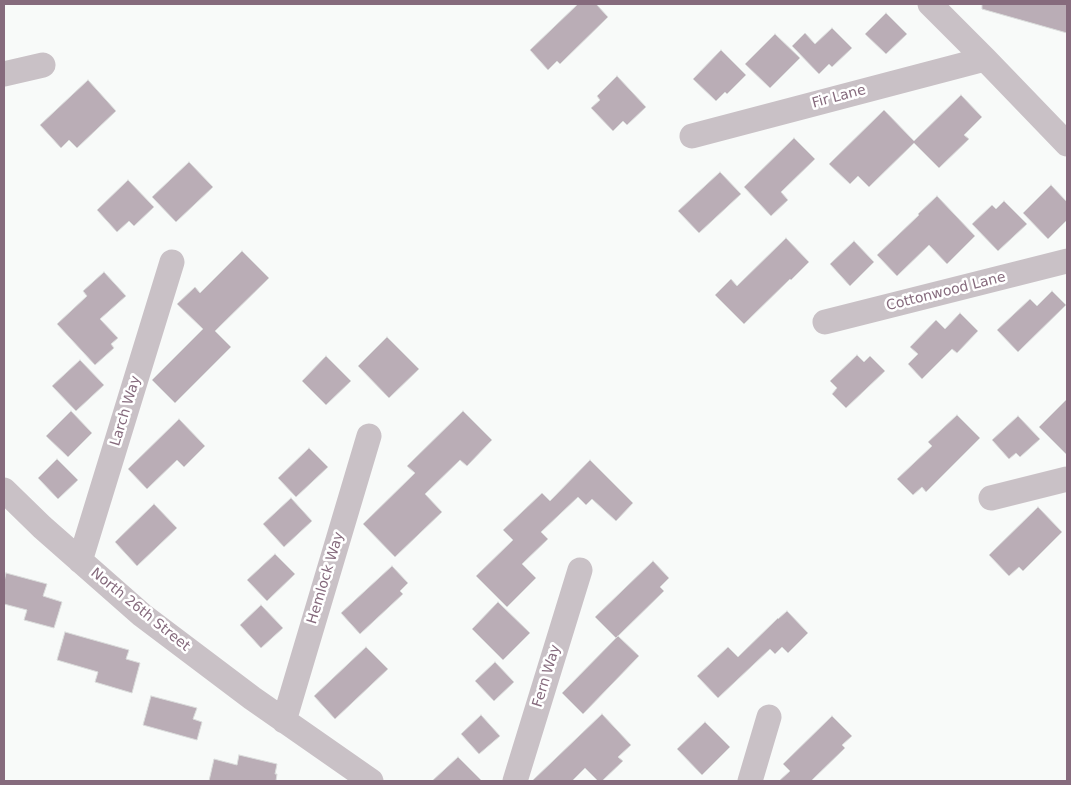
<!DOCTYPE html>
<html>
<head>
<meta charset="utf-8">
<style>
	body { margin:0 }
	#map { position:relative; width:1071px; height:785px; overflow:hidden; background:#f8faf9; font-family:"DejaVu Sans",sans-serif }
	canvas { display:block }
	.frame { position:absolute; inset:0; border:5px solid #866b7d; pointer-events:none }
</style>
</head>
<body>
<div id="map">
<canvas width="1071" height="785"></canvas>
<div class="frame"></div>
</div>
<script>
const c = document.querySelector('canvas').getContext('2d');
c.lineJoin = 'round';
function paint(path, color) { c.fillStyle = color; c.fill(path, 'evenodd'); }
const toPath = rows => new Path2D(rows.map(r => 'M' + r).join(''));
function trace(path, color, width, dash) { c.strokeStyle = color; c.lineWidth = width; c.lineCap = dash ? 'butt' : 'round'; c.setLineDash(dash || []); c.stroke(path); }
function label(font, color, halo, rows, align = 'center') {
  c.font = font + ' "DejaVu Sans",sans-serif'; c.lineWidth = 5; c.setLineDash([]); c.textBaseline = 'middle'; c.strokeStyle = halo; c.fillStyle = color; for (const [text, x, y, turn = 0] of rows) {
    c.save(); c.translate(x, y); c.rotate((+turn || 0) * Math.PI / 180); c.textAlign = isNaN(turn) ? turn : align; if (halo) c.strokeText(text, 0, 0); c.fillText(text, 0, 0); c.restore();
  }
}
const building = toPath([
	[578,4,596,4,608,17,560,64,557,61,548,70,530,50,578,4],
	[982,4,1067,4,1067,33,982,9,982,4],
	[886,13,907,34,886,54,865,34,886,13],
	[832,28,852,48,832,67,829,64,819,74,792,46,805,33,815,44,832,28],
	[775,34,800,58,770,88,745,64,775,34],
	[721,50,746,75,727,94,725,92,716,101,693,79,721,50],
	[617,76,646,107,627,125,623,121,613,131,591,108,600,100,597,96,617,76],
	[88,80,116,111,77,148,69,140,61,148,40,125,88,80],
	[961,95,982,117,964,135,969,139,939,168,914,143,869,187,858,176,850,184,829,164,884,110,914,141,961,95],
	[794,138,815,159,781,192,788,200,771,216,744,187,794,138],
	[189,162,213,187,176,222,152,197,189,162],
	[720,172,741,194,699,233,678,211,720,172],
	[128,180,154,207,134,226,129,221,117,232,97,210,128,180],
	[1051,185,1067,202,1067,220,1048,239,1023,213,1051,185],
	[937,196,975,236,947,264,929,245,897,276,877,255,919,215,918,214,937,196],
	[1004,201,1027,224,998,251,972,224,992,205,996,209,1004,201],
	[786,238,809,262,791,280,790,279,744,324,715,295,731,279,737,286,786,238],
	[854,241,874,262,850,286,830,264,854,241],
	[242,251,269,278,215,331,231,347,175,403,152,380,203,329,177,304,195,287,200,293,242,251],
	[104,272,126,296,100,319,118,338,111,344,114,348,95,365,57,324,87,296,83,291,104,272],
	[1052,291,1066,305,1018,352,997,330,1030,299,1037,306,1052,291],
	[960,313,978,331,957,353,952,349,922,379,908,364,918,354,910,347,936,320,945,329,960,313],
	[387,337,419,369,389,398,358,366,387,337],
	[857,355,864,362,870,356,885,371,846,408,832,394,837,388,830,381,857,355],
	[326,356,351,381,326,405,302,381,326,356],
	[80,360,104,385,76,411,52,386,80,360],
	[1067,399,1067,455,1039,427,1067,399],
	[71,411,92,433,68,457,46,436,71,411],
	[463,411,492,440,467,466,460,460,425,494,442,512,395,557,363,524,415,473,407,466,463,411],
	[957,415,980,438,926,492,922,487,913,495,897,479,932,446,928,442,957,415],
	[1018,416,1040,439,1020,457,1016,453,1009,459,992,440,1018,416],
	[179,419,205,446,184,467,177,460,147,489,128,469,179,419],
	[309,448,328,467,296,497,278,478,309,448],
	[57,459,78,480,58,499,38,478,57,459],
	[590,460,633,503,616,521,592,499,586,505,578,497,541,532,548,539,522,564,536,578,507,607,476,576,513,540,503,530,542,493,550,501,590,460],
	[291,498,312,521,284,547,263,524,291,498],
	[154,504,177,528,137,566,115,542,154,504],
	[1038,507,1062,532,1023,571,1019,567,1009,576,989,555,1038,507],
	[275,554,295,574,267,601,247,580,275,554],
	[653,561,669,578,660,587,664,591,616,638,595,617,653,561],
	[392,566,408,583,400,591,403,594,360,634,341,613,392,566],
	[6,573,47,584,43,596,62,602,54,628,24,620,27,610,4,604,4,582,6,573],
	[498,602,530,633,503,660,472,629,498,602],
	[261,605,283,628,261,648,240,625,261,605],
	[787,611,808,633,788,653,782,647,775,654,770,649,718,698,697,676,728,647,738,657,778,618,778,619,787,611],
	[65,632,129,650,126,659,140,663,132,693,95,682,98,672,57,660,65,632],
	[618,636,639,656,583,714,562,693,618,636],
	[366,647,388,669,335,719,314,696,366,647],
	[495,662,514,682,494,701,475,681,495,662],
	[151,696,197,708,193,719,202,722,197,740,143,725,151,696],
	[602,714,631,745,618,757,623,761,602,781,598,781,585,768,572,781,532,781,602,714],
	[481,715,500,736,479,754,461,734,481,715],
	[832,716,852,736,842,745,845,748,811,781,779,781,790,771,783,764,832,716],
	[705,722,730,747,702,775,677,749,705,722],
	[239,755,277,764,275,774,277,774,276,781,209,781,214,759,237,765,239,755],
	[458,757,482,781,432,781,458,757]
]);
paint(building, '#baadb6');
trace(building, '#dadcdb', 1);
trace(toPath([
	[930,4,985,59,1067,144],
	[4,74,43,65],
	[692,136,985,59],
	[825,322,1067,261],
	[4,490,42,527,142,615,252,698,371,781],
	[991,498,1067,479],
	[80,561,172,262],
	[284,721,369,436],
	[515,781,580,570],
	[750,781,769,717]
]), '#c9c1c6', 25);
label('14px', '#866b7d', '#fff', [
	["Fir Lane",839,97,-15],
	["Cottonwood Lane",946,292,-14],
	["Larch Way",126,411,-73],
	["Hemlock Way",326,578,-73],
	["North 26th Street",140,610,39],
	["Fern Way",547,676,-73]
]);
</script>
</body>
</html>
